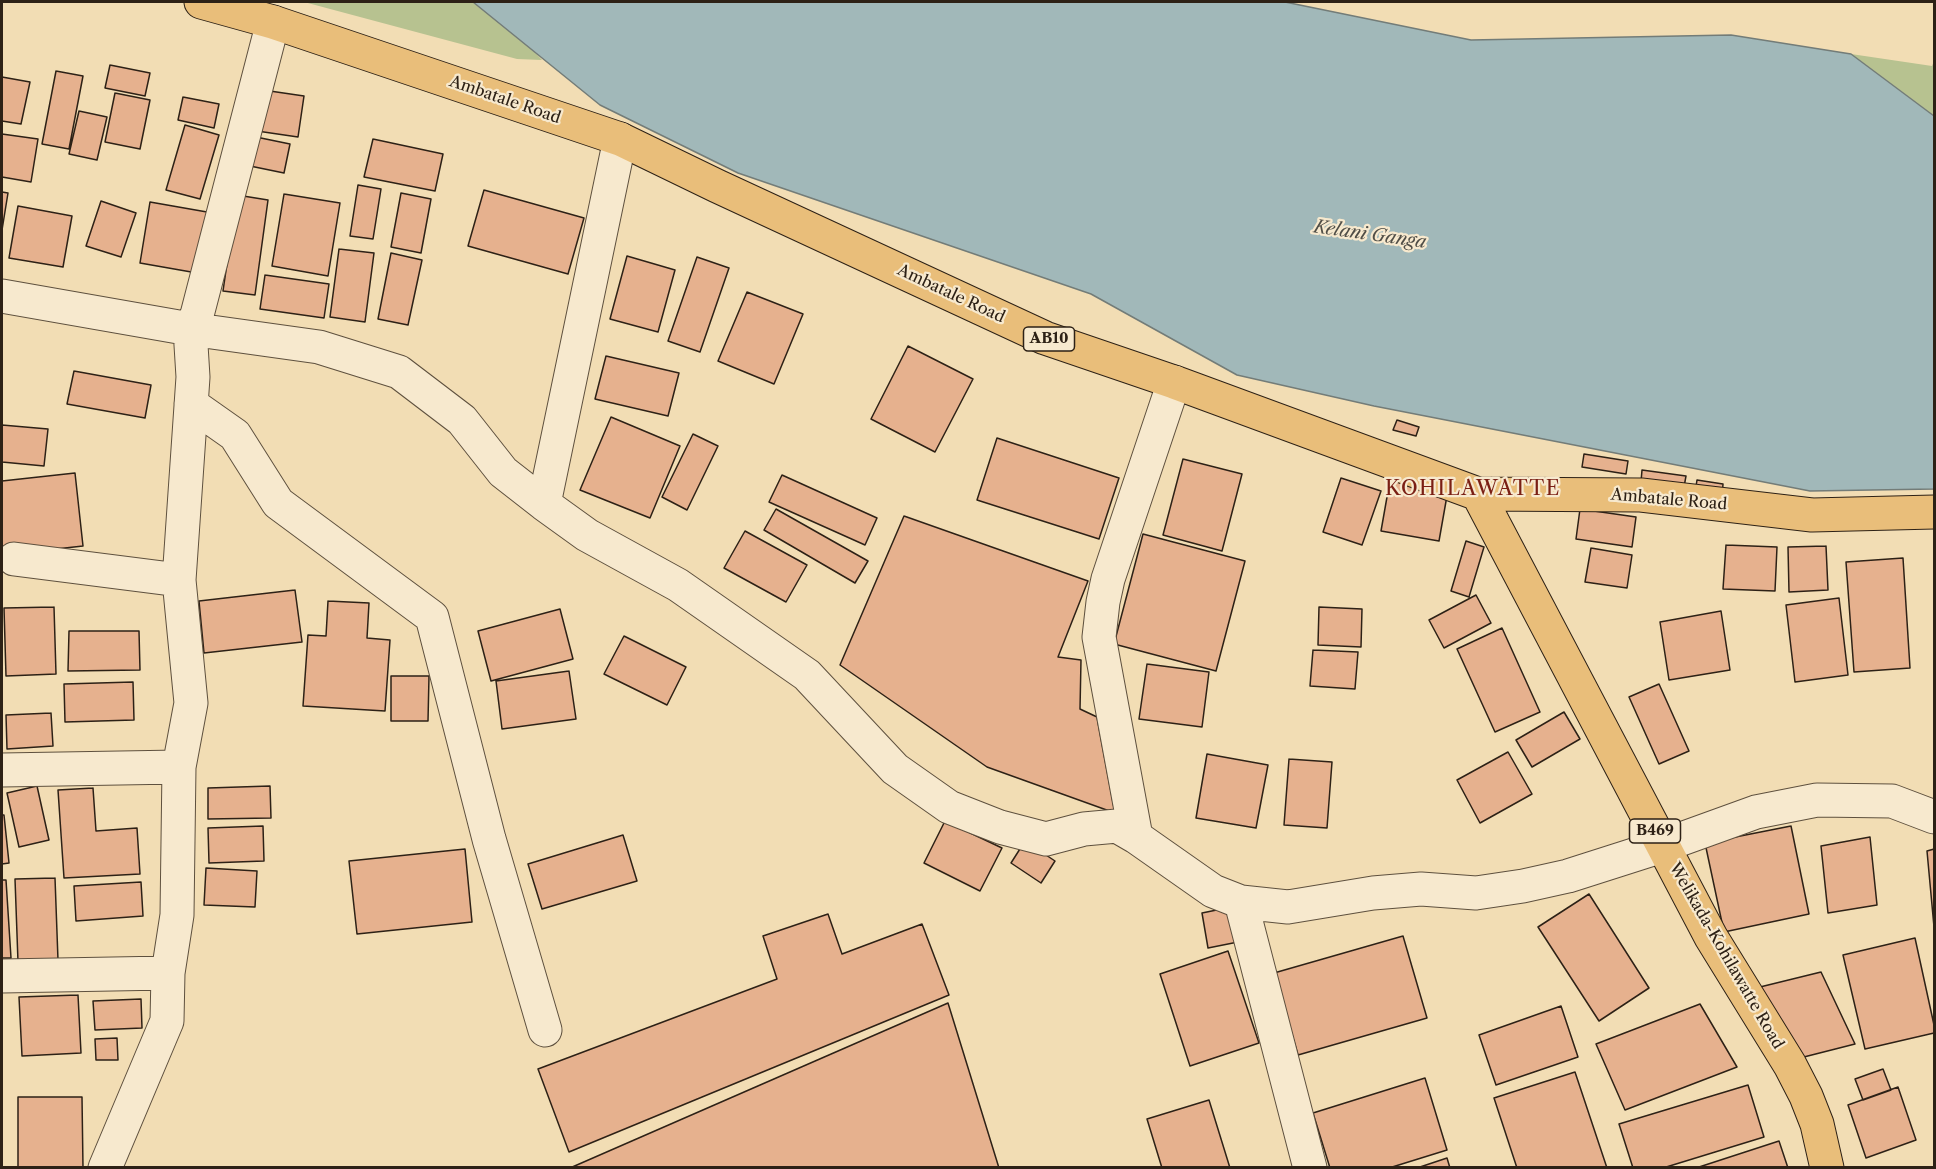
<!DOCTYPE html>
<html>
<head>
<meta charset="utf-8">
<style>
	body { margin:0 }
	#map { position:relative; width:1936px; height:1169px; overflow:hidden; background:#f2ddb4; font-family:"Libre Caslon Text",serif }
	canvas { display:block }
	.frame { position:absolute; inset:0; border:3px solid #2d2116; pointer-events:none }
</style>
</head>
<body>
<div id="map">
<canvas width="1936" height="1169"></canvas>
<div class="frame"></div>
</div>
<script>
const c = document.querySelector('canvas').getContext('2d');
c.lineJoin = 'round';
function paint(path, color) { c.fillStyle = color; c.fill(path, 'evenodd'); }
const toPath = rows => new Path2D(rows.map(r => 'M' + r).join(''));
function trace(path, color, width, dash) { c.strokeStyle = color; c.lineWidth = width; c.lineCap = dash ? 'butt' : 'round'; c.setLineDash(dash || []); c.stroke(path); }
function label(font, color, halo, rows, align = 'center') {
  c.font = font + ' "Libre Caslon Text",serif'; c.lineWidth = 4.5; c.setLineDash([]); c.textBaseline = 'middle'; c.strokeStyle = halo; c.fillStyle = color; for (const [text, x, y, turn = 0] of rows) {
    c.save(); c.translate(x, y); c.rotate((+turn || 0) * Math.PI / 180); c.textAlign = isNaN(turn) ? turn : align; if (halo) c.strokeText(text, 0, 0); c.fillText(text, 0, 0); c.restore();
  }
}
paint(toPath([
	[304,2,488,2,542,60,517,59],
	[1851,54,1932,66,1934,61,1934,116]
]), '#b7c290');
const water = toPath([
	[473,2,1285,2,1471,40,1731,35,1851,54,1934,116,1934,489,1810,491,1374,406,1237,375,1091,294,738,173,600,105,473,2]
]);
paint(water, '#a1b8b9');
trace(water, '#737c78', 1.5);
const building = toPath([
	[110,65,150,73,145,96,105,88,110,65],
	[56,71,83,76,69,149,42,144,56,71],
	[2,77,30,82,21,124,2,121,2,77],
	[263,90,304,96,298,137,257,131,263,90],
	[115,93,150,100,140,149,105,142,115,93],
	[183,97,219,104,214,128,178,120,183,97],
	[79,111,107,117,97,160,69,154,79,111],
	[185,125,219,135,200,199,166,190,185,125],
	[2,134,38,139,31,182,2,177,2,134],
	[256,137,290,144,284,173,250,166,256,137],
	[373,139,443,154,435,191,364,177,373,139],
	[358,185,381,189,373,239,350,236,358,185],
	[484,190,584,218,568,274,468,246,484,190],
	[2,192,8,193,2,230,2,192],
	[401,193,431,199,421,253,391,247,401,193],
	[284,194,340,203,328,276,272,266,284,194],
	[237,195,268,200,255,295,223,291,237,195],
	[101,201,136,213,121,257,86,246,101,201],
	[150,202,207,212,197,273,140,263,150,202],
	[18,206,72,216,63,267,9,258,18,206],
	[339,249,374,253,365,322,330,317,339,249],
	[391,253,422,260,408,325,378,319,391,253],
	[627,256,675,270,658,332,610,319,627,256],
	[697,257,729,268,700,352,668,341,697,257],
	[265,275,329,284,324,318,260,309,265,275],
	[747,292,803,314,774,384,718,361,747,292],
	[908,346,973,379,935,452,871,419,908,346],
	[606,356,679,373,668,416,595,399,606,356],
	[74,371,151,385,145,418,67,404,74,371],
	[611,417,680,446,650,518,580,490,611,417],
	[1397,420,1419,427,1416,436,1393,430,1397,420],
	[2,425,48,429,44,466,2,462,2,425],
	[693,434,718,446,687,510,662,497,693,434],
	[997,438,1119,478,1099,539,977,500,997,438],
	[1584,454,1628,461,1626,474,1582,467,1584,454],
	[1183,459,1242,474,1222,551,1163,535,1183,459],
	[1642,470,1686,476,1684,487,1641,482,1642,470],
	[75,473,83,546,2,555,2,481,75,473],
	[782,475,877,518,865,545,769,502,782,475],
	[1341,478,1381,491,1362,545,1323,532,1341,478],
	[1390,480,1448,490,1439,541,1381,531,1390,480],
	[1697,480,1723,484,1722,497,1695,493,1697,480],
	[776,509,868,561,855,583,764,530,776,509],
	[1580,509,1636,517,1632,547,1576,539,1580,509],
	[904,516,1088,581,1058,657,1081,660,1080,709,1097,717,1115,813,987,767,840,665,904,516],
	[745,531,807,565,786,602,724,568,745,531],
	[1143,534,1245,561,1216,671,1114,644,1143,534],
	[1466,541,1484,547,1469,597,1451,591,1466,541],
	[1726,545,1777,547,1775,591,1723,589,1726,545],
	[1826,546,1828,590,1789,592,1788,547,1826,546],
	[1591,548,1632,555,1627,588,1585,582,1591,548],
	[1903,558,1910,668,1854,672,1846,562,1903,558],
	[295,590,302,642,204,653,199,601,295,590],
	[1476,595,1491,623,1444,648,1429,620,1476,595],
	[1839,598,1848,675,1795,682,1786,605,1839,598],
	[328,601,369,603,367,638,390,640,385,711,303,706,308,635,326,636,328,601],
	[54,607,56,674,6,676,4,608,54,607],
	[1319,607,1362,609,1361,647,1318,645,1319,607],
	[560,609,573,659,491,681,478,631,560,609],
	[1721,611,1730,670,1669,680,1660,622,1721,611],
	[1502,628,1540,712,1495,732,1457,649,1502,628],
	[69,631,139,631,140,670,68,671,69,631],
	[624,636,686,667,667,705,604,674,624,636],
	[1313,650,1358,652,1355,689,1310,686,1313,650],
	[1147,664,1209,672,1202,727,1139,719,1147,664],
	[569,671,576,719,502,729,496,681,569,671],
	[391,676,429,676,428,721,391,721,391,676],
	[133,682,134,720,65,722,64,684,133,682],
	[1659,684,1689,751,1659,764,1629,697,1659,684],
	[1564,712,1580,739,1532,767,1516,740,1564,712],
	[51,713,53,746,7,749,6,715,51,713],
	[1508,752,1532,794,1480,823,1457,780,1508,752],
	[1207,754,1268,765,1256,828,1196,818,1207,754],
	[1289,759,1332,762,1327,828,1284,825,1289,759],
	[37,786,49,840,19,847,7,793,37,786],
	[270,786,271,818,208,819,208,788,270,786],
	[93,788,96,831,137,828,140,874,64,878,58,790,93,788],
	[2,815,4,815,9,863,2,864,2,815],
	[945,821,1002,848,980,891,924,863,945,821],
	[263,826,264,861,209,863,208,828,263,826],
	[1791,826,1809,914,1724,932,1705,843,1791,826],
	[623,835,637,881,542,909,528,864,623,835],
	[1870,837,1877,905,1828,913,1821,846,1870,837],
	[1025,841,1055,861,1041,883,1011,863,1025,841],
	[465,849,472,922,357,934,349,861,465,849],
	[1934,849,1934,927,1927,851,1934,849],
	[206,868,257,871,255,907,204,905,206,868],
	[55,878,58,960,18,962,15,879,55,878],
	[2,880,6,880,11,958,2,958,2,880],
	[141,882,143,916,76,921,74,886,141,882],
	[1589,894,1649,988,1599,1021,1538,927,1589,894],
	[1241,905,1248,940,1208,948,1202,913,1241,905],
	[828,914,842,954,922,924,949,995,569,1152,538,1069,777,979,763,936,828,914],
	[1403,936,1427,1018,1298,1055,1274,973,1403,936],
	[1915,938,1934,1025,1934,1033,1865,1049,1843,955,1915,938],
	[1228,951,1259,1043,1190,1066,1160,974,1228,951],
	[1821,972,1855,1044,1796,1059,1760,987,1821,972],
	[78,995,81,1053,22,1056,19,997,78,995],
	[141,999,142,1028,95,1030,93,1001,141,999],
	[948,1003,999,1168,570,1168,948,1003],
	[1700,1004,1737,1067,1625,1110,1596,1044,1700,1004],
	[1561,1006,1578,1057,1496,1085,1479,1035,1561,1006],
	[117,1038,118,1060,96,1060,95,1039,117,1038],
	[1883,1069,1891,1090,1863,1100,1855,1079,1883,1069],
	[1575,1072,1607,1168,1517,1168,1494,1098,1575,1072],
	[1425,1078,1447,1150,1389,1168,1330,1168,1313,1113,1425,1078],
	[1748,1085,1764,1137,1663,1168,1633,1168,1619,1124,1748,1085],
	[1898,1087,1916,1140,1866,1158,1848,1105,1898,1087],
	[18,1097,82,1097,83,1168,18,1168,18,1097],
	[1209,1100,1230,1168,1162,1168,1147,1119,1209,1100],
	[1779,1141,1788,1168,1696,1168,1779,1141],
	[1447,1158,1450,1168,1417,1168,1447,1158]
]);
paint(building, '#e6b18e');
trace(building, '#2d2116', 1.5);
const minor = toPath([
	[2,296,190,329,319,347,399,372,462,420,503,472,544,504,587,535,678,585,807,675,895,769,949,807,1000,827,1046,839,1084,829,1117,826,1136,837,1213,891,1241,902,1288,907,1373,893,1421,889,1476,893,1523,886,1568,876,1662,846,1756,812,1817,800,1892,801,1934,817],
	[191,404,235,435,278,503,432,617,489,839,545,1030],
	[544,504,620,139],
	[14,559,179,580],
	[2,770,179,767],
	[1136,837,1099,637,1103,602,1108,579,1174,382],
	[1241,902,1310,1168],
	[2,976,168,973],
	[105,1168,167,1021,168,973,177,915,179,767,191,703,179,580,193,377,190,329,197,315,273,22]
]);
const major = toPath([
	[201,2,273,22,620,139,717,186,1045,338,1174,382,1478,494,1641,495,1812,515,1934,512],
	[1478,494,1711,937,1790,1065,1806,1096,1817,1124,1827,1168]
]);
trace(minor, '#5e503e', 35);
trace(major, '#2d2116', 35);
trace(minor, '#f7e9ce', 33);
trace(major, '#e9be7a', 33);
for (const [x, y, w] of [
	[1049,339,51],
	[1655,831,51]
]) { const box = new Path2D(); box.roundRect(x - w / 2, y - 12, w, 24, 4.5); c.fillStyle = '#f7e9ce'; c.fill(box); trace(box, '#2d2116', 1.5); }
label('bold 15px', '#2d2116', null, [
	["AB10",1049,339],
	["B469",1655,831]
]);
label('16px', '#2d2116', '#f7e9ce', [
	["Ambatale Road",505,100,19],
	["Ambatale Road",951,294,25],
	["Ambatale Road",1669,500,5],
	["Welikada-Kohilawatte Road",1726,956,60]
]);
label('italic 18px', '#504e47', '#f7e9ce', [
	["Kelani Ganga",1370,235,8]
]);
c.letterSpacing = '1.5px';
label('20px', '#7a1f14', '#f7e9ce', [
	["KOHILAWATTE",1473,489]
]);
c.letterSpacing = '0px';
</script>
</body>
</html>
